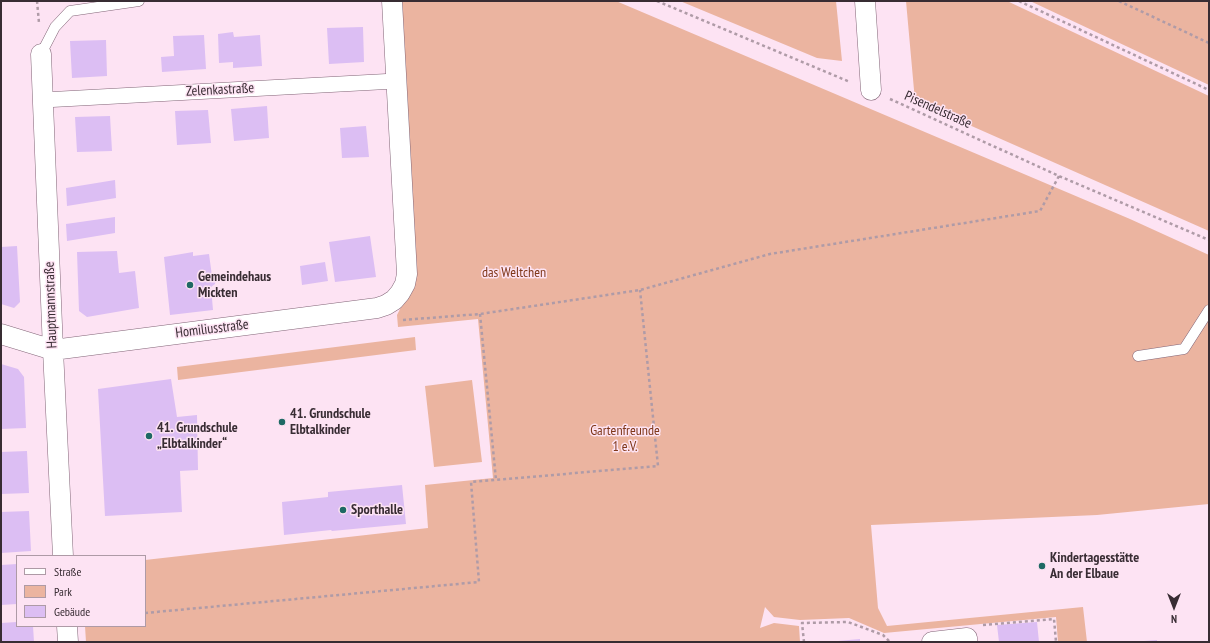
<!DOCTYPE html>
<html>
<head>
<meta charset="utf-8">
<style>
	body { margin:0 }
	#map { position:relative; width:1210px; height:643px; overflow:hidden; background:#fde3f3; font-family:"PT Sans Narrow",sans-serif }
	canvas { display:block }
	.frame { position:absolute; inset:0; border:2px solid #382c33; pointer-events:none }
	.legend { position:absolute; left:16px; top:555px; width:130px; height:72px; box-sizing:border-box; background:#fde3f3; border:1px solid #ae9aa6; margin:0; padding:5px 7px; list-style:none; font-size:12px; color:#382c33 }
	.legend li { display:flex; align-items:center; gap:8px; height:20px }
	.legend b { width:20px; border:1px solid #ae9aa6 }
	.north { position:absolute; left:1154px; top:587px; width:40px; height:40px; -webkit-text-stroke:3px #fde3f3; paint-order:stroke; rotate:180deg; font-size:11px; font-weight:700; line-height:16px; text-align:center; color:#382c33 }
	.north::after { content:''; display:block; margin:auto; width:14px; height:18px; background:#382c33; clip-path:polygon(50% 0,100% 100%,50% 72%,0 100%) }
</style>
</head>
<body>
<div id="map">
<canvas width="1210" height="643"></canvas>
<div class="frame"></div>
<ul class="legend">
<li><b style="height:5px;background:#fff"></b>Straße</li>
<li><b style="height:11px;background:#ebb4a0"></b>Park</li>
<li><b style="height:11px;background:#dcbef3"></b>Gebäude</li>
</ul>
<div class="north">N</div>
</div>
<script>
const c = document.querySelector('canvas').getContext('2d');
c.lineJoin = 'round';
function paint(path, color) { c.fillStyle = color; c.fill(path, 'evenodd'); }
const toPath = rows => new Path2D(rows.map(r => 'M' + r).join(''));
function trace(path, color, width, dash) { c.strokeStyle = color; c.lineWidth = width; c.lineCap = dash ? 'butt' : 'round'; c.setLineDash(dash || []); c.stroke(path); }
function label(font, color, halo, rows, align = 'center') {
  c.font = font + ' "PT Sans Narrow",sans-serif'; c.lineWidth = 3; c.setLineDash([]); c.textBaseline = 'middle'; c.strokeStyle = halo; c.fillStyle = color; for (const [text, x, y, turn = 0] of rows) {
    c.save(); c.translate(x, y); c.rotate((+turn || 0) * Math.PI / 180); c.textAlign = isNaN(turn) ? turn : align; if (halo) c.strokeText(text, 0, 0); c.fillText(text, 0, 0); c.restore();
  }
}
paint(toPath([
	[402,1,616,1,1130,219,1209,255,1209,504,1097,515,871,525,878,608,887,626,1083,607,1087,642,1058,642,1056,617,884,633,849,618,800,620,774,617,765,607,760,628,774,623,799,626,800,642,86,642,85,626,145,626,145,560,428,528,425,485,493,478,478,319,398,327,397,315,402,305],
	[680,1,836,1,842,61,817,58],
	[906,1,1007,1,1209,96,1209,231,915,101],
	[1030,1,1209,1,1209,85],
	[415,337,416,350,178,380,177,367],
	[472,380,482,462,434,467,425,386]
]), '#ebb4a0');
paint(toPath([
	[363,27,364,62,329,64,327,28],
	[233,32,234,37,260,35,262,66,233,68,233,62,219,63,218,34],
	[204,35,206,69,162,72,161,57,174,56,173,36],
	[106,40,107,76,72,78,70,41],
	[267,106,269,138,234,141,231,109],
	[208,110,211,143,177,145,175,111],
	[110,116,112,151,77,152,75,117],
	[366,126,369,157,342,158,340,128],
	[115,180,116,198,67,206,66,188],
	[115,217,115,233,67,241,66,224],
	[370,236,376,277,335,282,329,242],
	[17,246,20,302,14,308,1,304,1,247],
	[117,251,119,273,135,271,139,308,87,317,79,311,77,252],
	[193,252,193,256,209,254,212,276,216,278,215,284,211,287,213,310,170,315,164,257],
	[325,262,328,281,302,285,300,266],
	[1,364,18,369,24,377,26,428,1,429],
	[171,379,177,417,197,415,198,470,180,471,182,512,105,516,98,389],
	[27,451,29,493,1,494,1,452],
	[402,485,406,524,332,531,331,530,284,535,282,502,328,497,328,492],
	[29,511,31,551,1,553,1,512],
	[17,564,17,604,1,605,1,565],
	[17,622,17,626,33,626,34,642,1,642,1,623],
	[1037,622,1039,642,999,642,997,625],
	[860,639,860,642,838,642,838,641],
	[1157,640,1157,642,1144,642,1144,641]
]), '#dcbef3');
const service = toPath([
	[41,54,55,27,70,11,139,1],
	[1138,356,1184,349,1209,310]
]);
const pedestrian = toPath([
	[43,100,396,81]
]);
const minor = toPath([
	[865,1,871,90],
	[41,54,53,350,63,556],
	[1,334,53,350,377,308,386,305,394,300,400,293,405,284,407,274,392,1],
	[67,626,68,642],
	[932,642,967,638,967,642]
]);
trace(service, '#826577', 11);
trace(pedestrian, '#826577', 16);
trace(minor, '#826577', 21);
trace(toPath([
	[37,1,39,23],
	[657,1,850,82],
	[1019,1,1209,90],
	[1119,1,1209,43],
	[890,99,1059,176,1209,240],
	[480,314,496,480],
	[403,320,480,314,640,290,770,254,1040,211,1059,176],
	[145,613,479,582,471,482,658,466,640,290],
	[983,625,1054,619,1056,642],
	[804,642,802,623,848,622,883,635,890,642]
]), '#af9ba7', 2.5, [3, 3]);
trace(service, '#fff', 10);
trace(pedestrian, '#fff', 15);
trace(minor, '#fff', 20);
for (const [x, y, r, color] of [
	[190,285,4,"#1e6964"],
	[282,422,4,"#1e6964"],
	[149,436,4,"#1e6964"],
	[343,510,4,"#1e6964"],
	[1042,566,4,"#1e6964"]
]) { const dot = new Path2D(); dot.arc(x, y, r, 0, 2 * Math.PI); c.fillStyle = color; c.fill(dot); trace(dot, '#fde3f3', 1.5); }
label('14px', '#382c33', '#fde3f3', [
	["Zelenkastraße",220,90,-3],
	["Pisendelstraße",938,110,24],
	["Hauptmannstraße",51,305,-92],
	["Homiliusstraße",212,329,-7]
]);
label('14px', '#7f3719', '#fde3f3', [
	["das Weltchen",514,273],
	["Gartenfreunde",625,431],
	["1 e.V.",625,447]
]);
label('bold 14px', '#382c33', '#fde3f3', [
	["Gemeindehaus",198,277],
	["Mickten",198,293],
	["41. Grundschule",290,414],
	["Elbtalkinder",290,430],
	["41. Grundschule",157,428],
	["„Elbtalkinder“",157,444],
	["Sporthalle",351,510],
	["Kindertagesstätte",1050,558],
	["An der Elbaue",1050,574]
], 'left');
</script>
</body>
</html>
